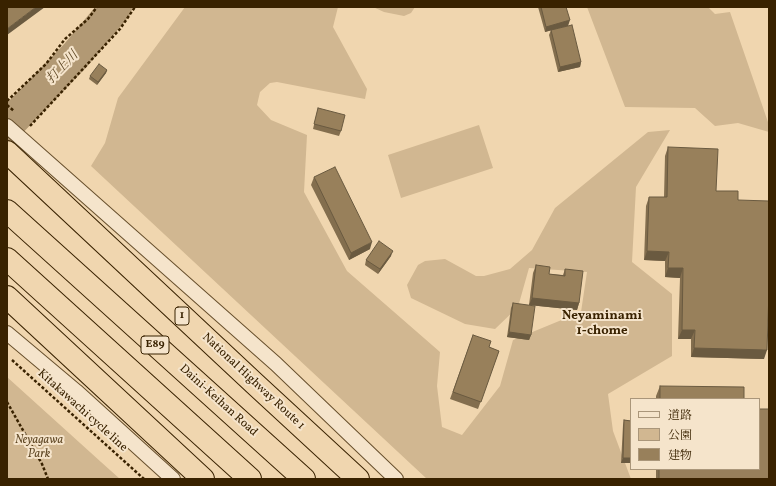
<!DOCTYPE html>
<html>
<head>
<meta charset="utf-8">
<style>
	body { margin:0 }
	#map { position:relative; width:776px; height:486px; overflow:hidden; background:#f0d6af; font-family:Vollkorn,"Noto Serif JP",serif }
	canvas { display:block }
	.frame { position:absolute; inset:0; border:8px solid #392200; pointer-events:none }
	.legend { position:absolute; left:630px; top:398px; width:130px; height:72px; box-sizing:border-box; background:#f5e4cb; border:1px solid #aa967a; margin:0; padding:5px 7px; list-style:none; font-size:12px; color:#392200 }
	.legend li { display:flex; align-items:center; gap:8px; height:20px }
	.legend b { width:20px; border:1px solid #aa967a }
</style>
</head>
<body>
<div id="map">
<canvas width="776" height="486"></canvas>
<div class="frame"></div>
<ul class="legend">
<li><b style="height:5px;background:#f5e4cb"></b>道路</li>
<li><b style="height:11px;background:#d1b791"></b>公園</li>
<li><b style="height:11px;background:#98805b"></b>建物</li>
</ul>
</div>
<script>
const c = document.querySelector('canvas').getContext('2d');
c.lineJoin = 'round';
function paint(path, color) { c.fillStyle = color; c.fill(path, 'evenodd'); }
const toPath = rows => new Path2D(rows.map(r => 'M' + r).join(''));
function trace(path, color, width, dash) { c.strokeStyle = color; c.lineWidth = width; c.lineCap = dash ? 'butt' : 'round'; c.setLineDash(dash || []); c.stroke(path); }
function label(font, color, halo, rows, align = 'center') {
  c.font = font + ' Vollkorn,"Noto Serif JP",serif'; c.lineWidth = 4; c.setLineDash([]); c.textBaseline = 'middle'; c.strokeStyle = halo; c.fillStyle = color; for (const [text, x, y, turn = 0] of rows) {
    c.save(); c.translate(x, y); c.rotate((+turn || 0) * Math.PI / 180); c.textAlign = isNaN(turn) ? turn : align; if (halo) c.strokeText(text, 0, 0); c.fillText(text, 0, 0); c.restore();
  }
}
paint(toPath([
	[185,7,338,7,333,27,367,89,365,99,277,82,270,83,260,92,257,105,271,120,307,135,304,192,347,271,440,352,437,386,442,427,462,435,500,386,513,340,581,312,587,272,529,268,518,307,495,329,465,324,411,298,407,285,418,265,425,261,445,259,476,276,484,276,510,269,532,250,555,208,648,132,670,130,636,187,632,262,672,294,672,356,608,394,613,431,631,479,427,479,91,166,105,143,118,98],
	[373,7,415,7,411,13,404,16,384,12],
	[587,7,708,7,715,14,730,12,769,125,769,132,738,123,715,126,695,108,625,107],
	[479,125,493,168,401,198,388,155],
	[7,377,101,462,120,479,7,479]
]), '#d1b791');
trace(toPath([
	[7,126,75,56,116,7]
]), '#b29974', 32);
const street = toPath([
	[7,126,276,364,396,479],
	[7,333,76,391,173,479]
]);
const highway = toPath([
	[7,152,255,384,358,479],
	[7,211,304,479],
	[7,259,250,479],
	[7,297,203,479]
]);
trace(street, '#674f2c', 16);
trace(highway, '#392200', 24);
trace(toPath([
	[7,101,46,64,65,39,88,19,97,7],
	[7,105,14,111],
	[30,126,120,29,135,7],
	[12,360,144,479],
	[7,402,42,464,48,479]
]), '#392200', 2.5, [3, 2]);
trace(street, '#f5e4cb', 14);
trace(highway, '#f0d6af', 22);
paint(toPath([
	[538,7,566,7,568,26,555,29,581,62,580,67,558,72,549,35,551,30,545,32],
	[107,70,106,73,97,85,89,79,90,76],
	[318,108,341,131,339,136,313,129],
	[668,147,716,191,738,200,764,359,691,357,691,339,678,339,680,278,665,277,665,261,644,260,646,206,649,197,664,197,665,156],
	[314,177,370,249,349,260,311,185],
	[391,256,378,274,365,265,366,260],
	[536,265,549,274,563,275,565,269,579,303,577,310,529,305,533,273],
	[513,303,531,335,529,340,507,337,511,308],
	[473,335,489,347,499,351,478,409,450,399],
	[660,386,744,399,656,399,656,396],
	[624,420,631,421,631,463,621,463,623,425],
	[656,469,759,469,769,479,656,479]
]), '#836e4e');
paint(toPath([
	[36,7,45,7,7,35,7,29],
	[570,20,568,26,545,32,546,27],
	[581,62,580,67,558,72,560,67],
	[107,70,106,73,97,85,98,82],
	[372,242,370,249,349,260,351,253],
	[393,251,391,256,378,274,380,269],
	[647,251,669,252,665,261,644,260],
	[668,268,683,268,680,278,665,277],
	[532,298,579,303,577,310,529,305],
	[682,330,695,330,691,339,678,339],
	[509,332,531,335,529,340,507,337],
	[694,348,767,350,764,359,691,357],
	[623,458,631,458,631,463,621,463]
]), '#6a5a40');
const building = toPath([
	[7,7,36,7,7,29,7,7],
	[541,7,566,7,570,20,546,27,541,7],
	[572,25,581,62,560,67,551,30,572,25],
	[99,64,107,70,98,82,90,76,99,64],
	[318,108,345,115,341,131,314,124,318,108],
	[668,147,718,149,716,191,738,191,738,200,769,201,769,291,767,350,694,348,695,330,682,330,683,268,668,268,669,252,647,251,649,197,667,197,668,147],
	[335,167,372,242,351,253,314,177,335,167],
	[379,241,393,251,380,269,366,260,379,241],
	[536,265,550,267,549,274,565,276,565,269,583,271,579,303,532,298,536,265],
	[513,303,535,306,531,335,509,332,513,303],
	[473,335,491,341,489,347,499,351,481,402,453,392,473,335],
	[660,386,744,387,744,399,660,399,660,386],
	[759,409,769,409,769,479,659,479,659,469,759,469,759,409],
	[624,420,631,421,631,458,623,458,624,420]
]);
paint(building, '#98805b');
trace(building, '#6a5a40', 1);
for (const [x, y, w] of [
	[182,316,14],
	[155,345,28]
]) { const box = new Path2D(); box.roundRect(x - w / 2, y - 9, w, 18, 3); c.fillStyle = '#f5e4cb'; c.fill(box); trace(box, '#392200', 1); }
label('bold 11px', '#392200', null, [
	["1",182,316],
	["E89",155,345]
]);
label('12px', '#392200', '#f5e4cb', [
	["National Highway Route 1",253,382,43],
	["Daini-Keihan Road",218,401,42],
	["Kitakawachi cycle line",82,411,42]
]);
label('italic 12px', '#5f4724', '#f5e4cb', [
	["Neyagawa",39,441],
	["Park",39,455]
]);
label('italic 13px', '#5d4623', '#f5e4cb', [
	["打上川",63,68,-46]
]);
label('bold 13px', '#392200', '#f5e4cb', [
	["Neyaminami",602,317],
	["1-chome",602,332]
]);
</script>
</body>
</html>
